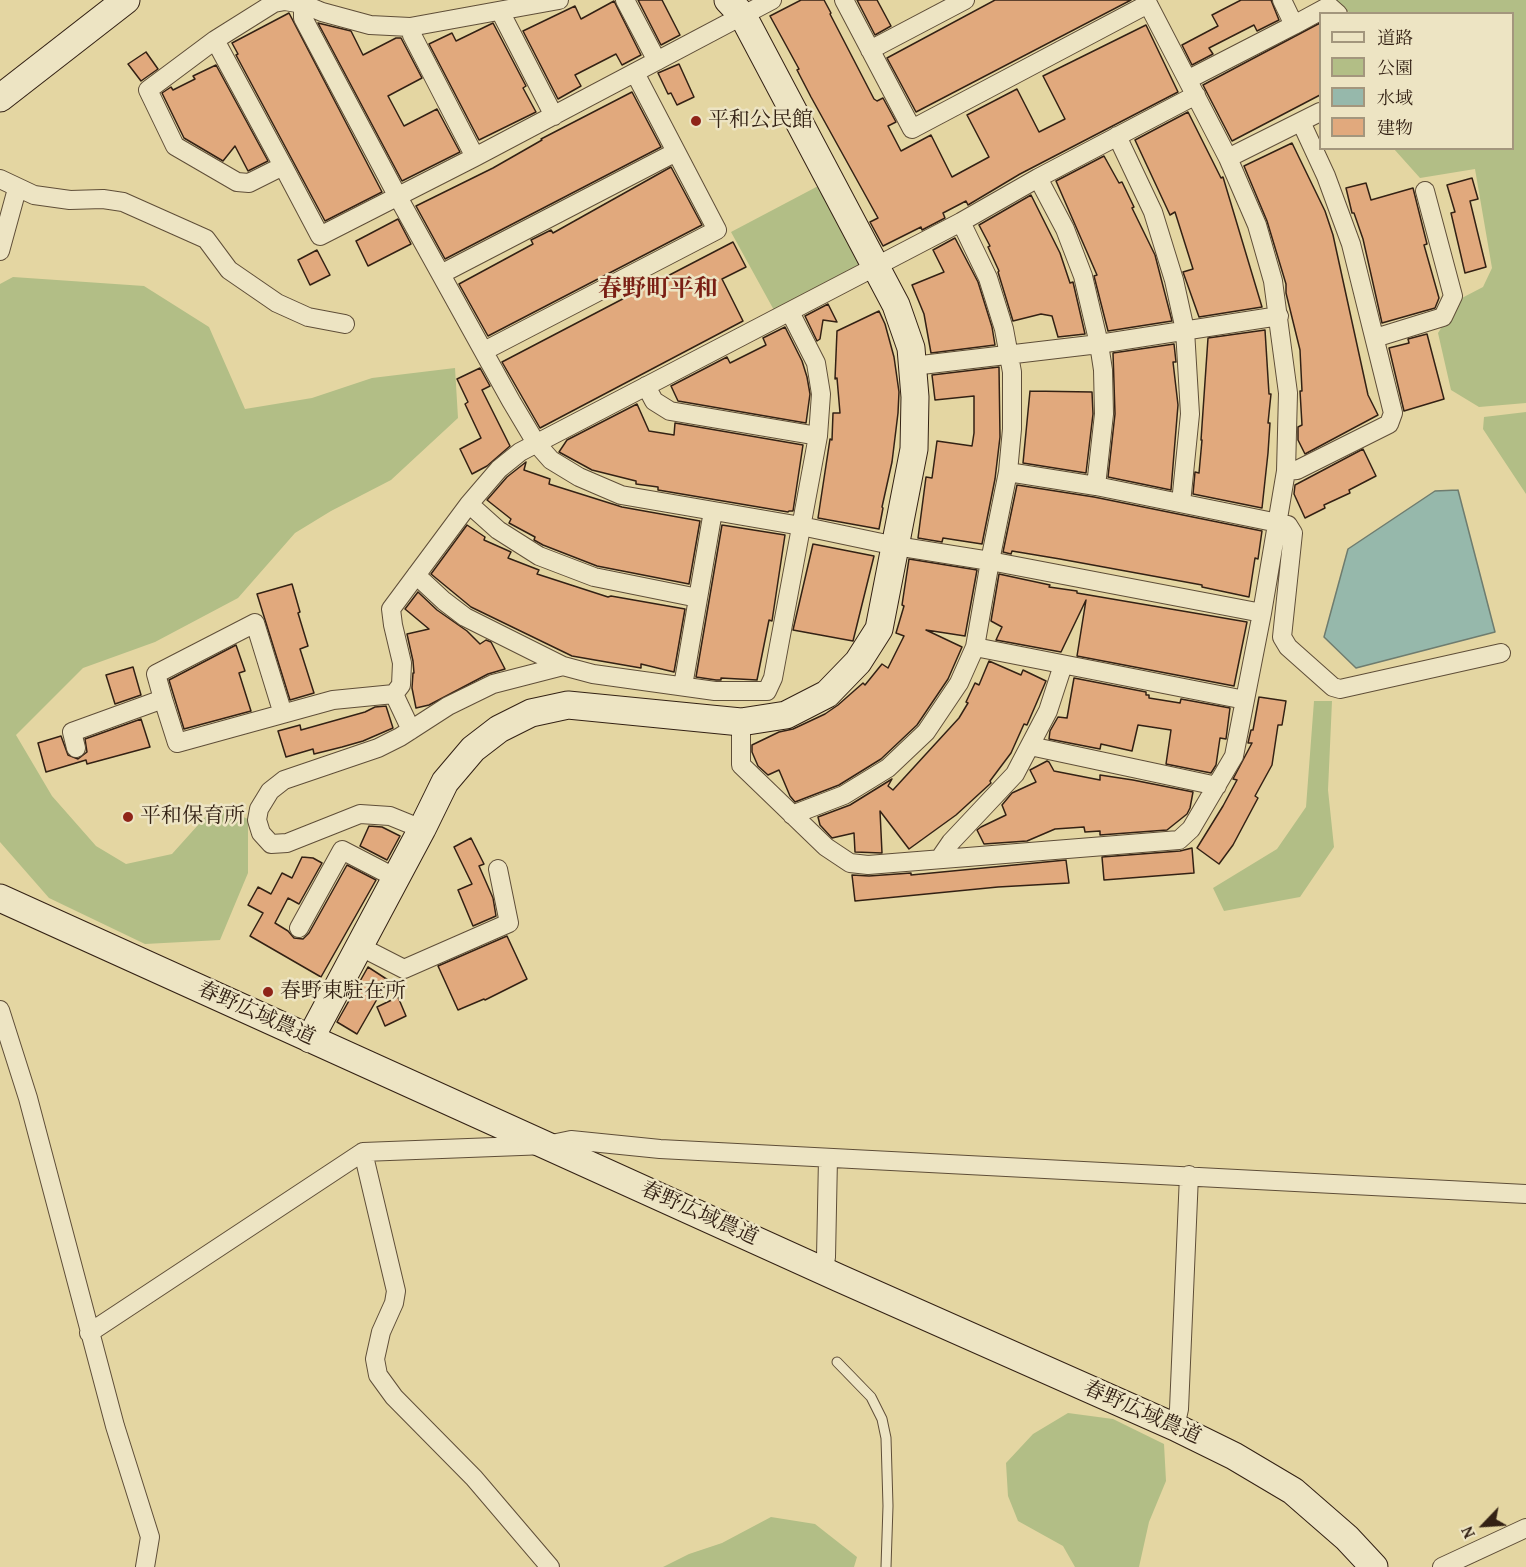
<!DOCTYPE html>
<html>
<head>
<meta charset="utf-8">
<style>
	body { margin:0 }
	#map { position:relative; width:1526px; height:1567px; overflow:hidden; background:#e4d6a2; font-family:"Gentium Book Plus","Noto Serif JP",serif }
	canvas { display:block }
	.legend { position:absolute; left:1319px; top:12px; width:195px; height:138px; box-sizing:border-box; background:#ede4c3; border:2px solid #a3967d; margin:0; padding:8px 10px; list-style:none; font-size:18px; color:#332114 }
	.legend li { display:flex; align-items:center; gap:12px; height:30px }
	.legend b { width:30px; border:2px solid #a3967d }
	.north { position:absolute; left:1454px; top:1495px; width:60px; height:60px; -webkit-text-stroke:4px #ede4c3; paint-order:stroke; rotate:245deg; font-size:16px; font-weight:700; line-height:24px; text-align:center; color:#332114 }
	.north::after { content:''; display:block; margin:auto; width:21px; height:27px; background:#332114; clip-path:polygon(50% 0,100% 100%,50% 72%,0 100%) }
</style>
</head>
<body>
<div id="map">
<canvas width="1526" height="1567"></canvas>
<ul class="legend">
<li><b style="height:8px;background:#ede4c3"></b>道路</li>
<li><b style="height:16px;background:#b2be86"></b>公園</li>
<li><b style="height:16px;background:#96b8ab"></b>水域</li>
<li><b style="height:16px;background:#e1a97d"></b>建物</li>
</ul>
<div class="north">N</div>
</div>
<script>
const c = document.querySelector('canvas').getContext('2d');
c.lineJoin = 'round';
function paint(path, color) { c.fillStyle = color; c.fill(path, 'evenodd'); }
const toPath = rows => new Path2D(rows.map(r => 'M' + r).join(''));
function trace(path, color, width, dash) { c.strokeStyle = color; c.lineWidth = width; c.lineCap = dash ? 'butt' : 'round'; c.setLineDash(dash || []); c.stroke(path); }
function label(font, color, halo, rows, align = 'center') {
  c.font = font + ' "Gentium Book Plus","Noto Serif JP",serif'; c.lineWidth = 5; c.setLineDash([]); c.textBaseline = 'middle'; c.strokeStyle = halo; c.fillStyle = color; for (const [text, x, y, turn = 0] of rows) {
    c.save(); c.translate(x, y); c.rotate((+turn || 0) * Math.PI / 180); c.textAlign = isNaN(turn) ? turn : align; if (halo) c.strokeText(text, 0, 0); c.fillText(text, 0, 0); c.restore();
  }
}
paint(toPath([
	[1329,0,1526,0,1526,403,1479,407,1451,390,1438,333,1460,299,1483,287,1492,268,1475,169,1420,178,1394,149,1512,148,1512,14,1349,12],
	[822,184,865,265,775,312,731,232],
	[13,277,144,286,209,327,245,409,312,398,372,378,455,368,458,418,391,480,331,511,295,533,238,598,155,642,83,668,16,735,52,796,96,846,126,864,172,854,216,805,248,819,248,873,220,940,145,944,49,898,0,842,0,284],
	[1526,412,1526,494,1483,429,1484,417],
	[1314,701,1332,701,1328,790,1334,847,1300,897,1224,911,1213,888,1277,849,1306,807],
	[1068,1413,1113,1419,1164,1444,1166,1481,1149,1522,1139,1567,1075,1567,1063,1546,1018,1521,1008,1496,1006,1463,1033,1434],
	[771,1517,815,1524,857,1557,854,1567,663,1567,689,1554,722,1543]
]), '#b2be86');
const water = toPath([
	[1458,490,1495,632,1356,668,1324,637,1348,549,1435,491,1458,490]
]);
paint(water, '#96b8ab');
trace(water, '#6e7c6f', 1.5);
const building = toPath([
	[638,0,662,0,680,35,661,45,638,0],
	[801,0,824,0,831,13,830,14,874,99,877,101,883,98,896,122,888,126,901,151,931,135,952,177,989,157,967,115,1017,89,1039,132,1065,119,1043,76,1146,25,1178,92,1020,174,968,205,966,201,943,213,945,218,922,230,921,227,883,246,870,222,878,218,811,97,797,70,799,69,770,16,801,0],
	[857,0,877,0,891,26,875,35,857,0],
	[995,0,1131,0,916,112,887,58,995,0],
	[1241,0,1271,0,1279,20,1257,31,1254,25,1209,48,1213,54,1192,65,1182,45,1218,26,1212,15,1241,0],
	[614,1,641,55,622,65,616,54,575,75,581,86,558,99,523,31,575,6,581,19,614,1],
	[289,13,382,192,325,221,236,55,238,54,232,43,289,13],
	[318,23,351,31,363,55,396,38,401,38,422,78,388,96,404,126,437,109,460,152,402,181,318,23],
	[493,23,526,86,523,88,536,112,479,140,429,44,452,33,456,41,493,23],
	[1320,23,1320,95,1232,141,1203,85,1320,23],
	[146,52,158,69,141,81,128,64,146,52],
	[679,64,694,97,677,105,671,93,668,94,658,73,679,64],
	[216,65,268,161,248,171,235,146,223,161,184,138,162,93,171,87,173,90,195,79,193,76,216,65],
	[632,92,661,147,445,259,416,206,493,168,542,140,541,139,632,92],
	[1188,112,1221,178,1223,177,1262,307,1199,317,1183,272,1193,269,1175,212,1170,215,1135,140,1188,112],
	[1292,143,1325,211,1333,235,1368,395,1378,415,1305,454,1298,440,1298,427,1302,425,1300,391,1302,391,1300,350,1286,293,1286,284,1267,221,1244,166,1292,143],
	[1104,156,1119,183,1122,182,1134,207,1132,208,1155,255,1172,321,1108,331,1094,276,1097,275,1056,181,1104,156],
	[671,167,702,225,488,336,459,284,533,244,531,240,551,230,553,233,671,167],
	[1472,178,1478,199,1470,201,1486,267,1465,273,1451,213,1455,212,1447,185,1472,178],
	[1366,183,1371,200,1413,188,1427,244,1424,245,1439,298,1435,308,1382,323,1363,239,1354,213,1352,213,1346,188,1366,183],
	[1031,195,1060,253,1070,283,1073,282,1085,334,1058,337,1052,316,1041,314,1013,321,998,272,999,271,988,247,990,246,979,225,1031,195],
	[398,219,411,244,368,266,356,241,398,219],
	[955,238,978,282,992,327,995,345,931,353,924,314,912,285,944,272,933,250,955,238],
	[733,242,746,267,722,279,743,321,540,428,502,362,636,292,659,283,658,281,733,242],
	[317,250,330,275,310,285,298,260,317,250],
	[828,304,837,322,823,320,820,339,817,341,805,316,828,304],
	[879,311,885,324,894,357,899,392,898,413,892,462,882,507,883,508,879,529,818,518,830,439,832,440,833,413,840,413,837,378,835,379,837,331,879,311],
	[785,327,802,361,807,377,810,394,806,423,678,401,671,386,727,357,730,363,766,345,763,338,785,327],
	[1265,330,1269,394,1271,394,1268,423,1270,423,1268,453,1262,508,1193,494,1195,472,1199,473,1202,440,1201,440,1208,338,1265,330],
	[1427,334,1444,399,1404,411,1389,348,1409,343,1408,339,1427,334],
	[1174,344,1176,362,1173,362,1178,405,1171,490,1108,477,1115,414,1113,353,1174,344],
	[999,367,1000,437,995,479,982,544,943,538,942,542,918,538,926,477,932,478,937,441,972,446,974,433,974,396,935,400,932,375,999,367],
	[480,368,490,386,482,390,510,446,487,466,472,474,460,449,481,438,465,404,468,402,457,379,480,368],
	[1030,391,1092,392,1093,414,1086,473,1023,463,1030,391],
	[637,404,649,431,674,435,675,423,803,445,793,511,789,511,788,512,658,490,658,487,636,484,636,481,592,470,559,452,567,440,637,404],
	[1363,449,1376,476,1349,490,1350,493,1324,505,1325,508,1305,518,1294,494,1295,485,1363,449],
	[526,462,524,470,550,479,549,484,622,507,700,521,689,584,597,566,543,545,534,540,535,537,509,523,511,519,487,500,507,477,526,462],
	[1017,485,1094,497,1262,531,1258,559,1255,558,1249,597,1202,587,1202,585,1060,559,1012,551,1011,554,1003,552,1017,485],
	[467,525,485,537,484,540,511,552,508,558,539,570,537,574,608,597,611,596,685,609,674,672,641,664,641,668,572,656,471,607,431,574,467,525],
	[722,525,785,535,772,621,769,620,757,680,721,678,721,680,716,680,696,677,722,525],
	[813,544,874,556,853,641,793,630,813,544],
	[909,559,977,570,965,636,926,630,962,647,948,679,917,725,881,759,839,785,795,802,790,796,779,770,768,775,758,766,752,752,752,745,779,732,793,729,825,714,838,705,863,683,865,685,882,664,888,668,904,636,896,633,904,606,902,605,909,559],
	[999,574,1050,585,1049,587,1077,591,1077,593,1247,622,1234,686,1077,656,1086,600,1061,652,996,640,1002,627,991,621,999,574],
	[292,584,300,612,298,613,308,646,300,649,314,693,290,700,257,594,292,584],
	[418,592,437,610,467,631,480,644,486,640,491,642,505,669,488,674,429,705,416,708,412,688,413,673,414,673,413,661,407,634,429,629,405,609,418,592],
	[236,645,245,671,239,673,251,711,184,729,169,680,236,645],
	[989,661,1021,675,1023,670,1046,681,1027,725,1024,724,1011,753,990,781,991,783,956,815,909,849,880,811,882,853,855,852,854,833,832,838,820,825,818,817,850,805,892,779,888,786,893,790,959,718,968,703,966,702,975,683,979,685,989,661],
	[133,667,141,695,115,704,106,675,133,667],
	[1074,678,1146,692,1146,695,1149,695,1149,698,1180,703,1181,699,1230,708,1226,739,1220,738,1216,765,1211,773,1166,764,1171,730,1138,725,1132,751,1101,744,1100,749,1049,739,1050,731,1058,717,1067,718,1074,678],
	[1259,697,1286,701,1282,725,1278,725,1272,765,1255,796,1258,798,1233,845,1219,864,1197,848,1223,806,1237,780,1233,779,1252,743,1248,743,1251,730,1253,730,1259,697],
	[386,706,393,728,363,741,342,747,314,754,313,749,286,757,278,731,300,725,301,730,365,712,375,707,386,706],
	[141,719,150,747,87,764,86,760,46,772,38,743,61,736,68,755,78,759,87,752,85,739,141,719],
	[1047,761,1049,762,1054,771,1100,780,1100,775,1133,780,1193,792,1190,808,1187,814,1167,830,1100,835,1100,831,1085,832,1084,827,1055,829,1027,841,984,844,977,830,981,827,1006,815,1002,805,1012,793,1036,782,1030,770,1047,761],
	[369,826,382,827,400,836,387,860,360,846,369,826],
	[471,838,484,864,479,866,493,898,496,916,473,926,458,890,472,884,454,847,471,838],
	[1192,848,1194,873,1104,880,1102,857,1180,851,1192,848],
	[302,857,313,858,322,863,299,904,288,898,275,923,288,931,294,938,303,939,309,933,347,865,376,880,321,977,250,936,263,913,248,905,258,887,271,894,282,873,292,878,302,857],
	[1066,860,1069,883,998,887,855,901,852,875,869,876,911,873,911,875,1066,860],
	[507,936,527,979,485,1000,484,999,458,1010,438,966,507,936],
	[368,967,388,980,357,1034,337,1022,368,967],
	[398,997,406,1016,385,1026,377,1007,398,997]
]);
paint(building, '#e1a97d');
trace(building, '#332114', 1.5);
const lane = toPath([
	[837,1362,871,1397,882,1419,886,1438,888,1506,886,1567]
]);
const street = toPath([
	[625,0,657,61],
	[844,0,912,129,1148,4],
	[303,4,303,18,398,197,511,401,536,443,551,460,579,477,621,495,801,526,896,546,990,561,1262,613],
	[500,11,554,116],
	[1294,25,1329,6,1338,14],
	[410,27,412,35,475,157],
	[215,40,148,90,175,146,237,182,249,183,283,166,320,236,475,157,772,0],
	[870,50,965,0],
	[1189,79,1294,25,1282,0],
	[1117,136,1153,212,1174,280,1185,330,1190,414,1181,503],
	[1228,158,1320,112],
	[283,166,215,40,274,3,285,1,303,4,322,12,370,25,410,27,559,0],
	[1038,178,1065,229,1083,276,1099,344,1103,370,1104,414,1096,486],
	[0,179,34,195,70,200,103,199,123,202,206,239,229,270,277,303,308,317,345,324],
	[0,251,17,189],
	[441,274,676,152],
	[1375,338,1443,317,1453,296,1425,191],
	[484,351,717,230,635,73],
	[913,366,1099,344,1279,316],
	[646,386,654,401,670,411,818,436],
	[1286,471,1297,470,1389,424,1393,413,1351,244,1326,176,1301,122],
	[1008,472,1096,486,1288,525,1293,533,1282,637,1288,647,1333,687,1340,689,1501,653],
	[469,504,498,530,539,556,594,577,698,598],
	[416,575,444,601,465,617,563,666,593,674,715,691,767,691,773,678,818,436,821,394,816,363,790,312],
	[975,647,1245,700],
	[683,686,713,511],
	[394,694,401,685,402,663,393,625,391,609,469,504,499,469,520,452,961,222,1038,178,1196,95],
	[163,699,177,743,333,700,394,694,411,730],
	[741,722,741,765,826,847,850,863,868,865,1179,840,1191,829,1234,756,1262,613,1286,471,1288,393,1273,281,1257,225,1228,158,1146,0],
	[1030,746,1217,786],
	[76,748,72,732,163,699,156,674,255,623,283,714],
	[792,815,844,795,888,768,926,732,959,683,975,647,990,561,1008,472,1012,429,1012,372,1004,329,988,278,961,222],
	[422,829,390,816,360,814,287,843,271,844,261,833,257,820,259,809,270,791,284,780,378,748,400,737,448,706,493,684,563,666],
	[940,858,951,842,1015,774,1048,711,1063,665],
	[299,928,342,850,396,878],
	[359,946,404,969,509,923,498,869],
	[0,1010,28,1098,115,1426,150,1537,145,1567],
	[363,1152,396,1291,394,1303,381,1332,375,1359,378,1375,394,1397,474,1478,550,1567],
	[824,1270,826,1257,828,1158],
	[89,1333,363,1152,547,1145,571,1140,660,1149,1526,1194],
	[1175,1427,1179,1409,1189,1175],
	[1442,1567,1526,1528]
]);
const secondary = toPath([
	[0,98,126,0],
	[0,898,839,1278,1175,1427,1234,1456,1293,1491,1347,1538,1374,1567],
	[310,1039,422,829,445,782,473,749,499,729,531,713,568,705,741,722,786,715,827,694,858,662,879,629,914,449,915,397,911,348,896,305,743,16,728,0]
]);
trace(lane, '#5f4e38', 11);
trace(street, '#5f4e38', 20);
trace(secondary, '#332114', 29);
trace(lane, '#ede4c3', 9);
trace(street, '#ede4c3', 18);
trace(secondary, '#ede4c3', 27);
for (const [x, y, r, color] of [
	[696,121,6,"#8f2418"],
	[128,817,6,"#8f2418"],
	[268,992,6,"#8f2418"]
]) { const dot = new Path2D(); dot.arc(x, y, r, 0, 2 * Math.PI); c.fillStyle = color; c.fill(dot); trace(dot, '#ede4c3', 2); }
label('21px', '#332114', '#ede4c3', [
	["平和公民館",708,121],
	["平和保育所",140,817],
	["春野東駐在所",280,992]
], 'left');
label('21px', '#332114', '#ede4c3', [
	["春野広域農道",256,1014,24],
	["春野広域農道",699,1214,24],
	["春野広域農道",1142,1413,24]
]);
label('bold 24px', '#7a1f14', '#ede4c3', [
	["春野町平和",658,290]
]);
</script>
</body>
</html>
